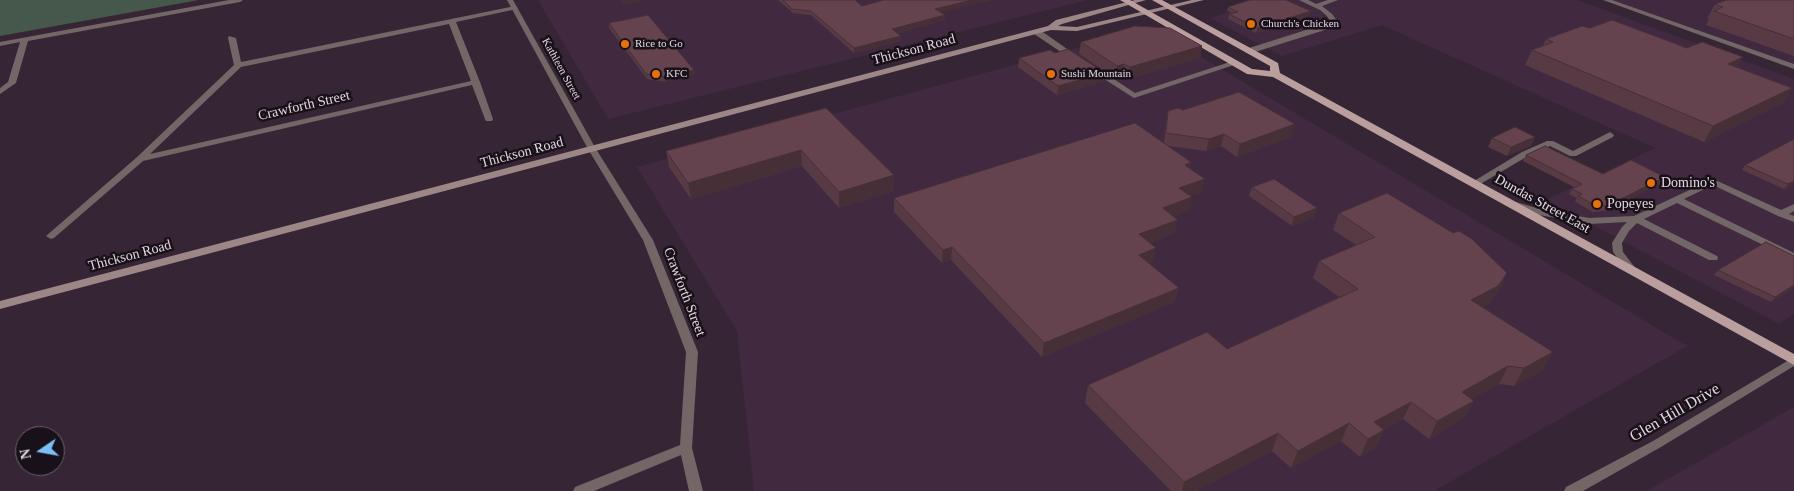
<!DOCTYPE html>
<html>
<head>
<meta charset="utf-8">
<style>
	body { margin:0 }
	#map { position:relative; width:1794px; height:491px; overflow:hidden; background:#362535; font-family:Georgia,serif }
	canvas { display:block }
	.north { position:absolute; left:15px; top:426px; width:50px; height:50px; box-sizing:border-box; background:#191119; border:1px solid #6a6069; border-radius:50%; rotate:258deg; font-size:14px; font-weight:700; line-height:20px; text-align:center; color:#e3d7e2 }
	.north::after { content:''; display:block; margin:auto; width:18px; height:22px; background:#79bff8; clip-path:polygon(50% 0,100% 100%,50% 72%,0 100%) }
</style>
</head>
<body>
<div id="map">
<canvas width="1794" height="491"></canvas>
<div class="north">N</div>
</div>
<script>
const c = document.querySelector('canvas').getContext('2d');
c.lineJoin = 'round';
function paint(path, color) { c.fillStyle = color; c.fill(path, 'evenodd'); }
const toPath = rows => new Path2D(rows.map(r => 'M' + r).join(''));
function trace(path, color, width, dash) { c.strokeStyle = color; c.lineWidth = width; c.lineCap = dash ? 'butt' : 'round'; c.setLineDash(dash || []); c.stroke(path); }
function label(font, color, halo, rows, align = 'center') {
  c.font = font + ' Georgia,serif'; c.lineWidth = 5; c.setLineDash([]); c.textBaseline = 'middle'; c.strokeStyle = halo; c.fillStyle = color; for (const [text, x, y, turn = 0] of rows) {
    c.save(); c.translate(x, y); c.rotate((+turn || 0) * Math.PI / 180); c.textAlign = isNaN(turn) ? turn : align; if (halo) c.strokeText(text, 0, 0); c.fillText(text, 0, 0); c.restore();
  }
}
paint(toPath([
	[538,0,1088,0,608,119],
	[1265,0,1577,0,1794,79,1794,314,1779,324,1546,200,1655,148,1382,25,1282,56,1210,18],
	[1611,0,1794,0,1794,64],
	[1136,32,1164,35,1687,346,1434,491,754,491,737,331,637,167],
	[1794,407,1794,491,1647,491]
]), '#412a40');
paint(toPath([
	[0,0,199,0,0,36]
]), '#46574b');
paint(toPath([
	[1299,0,1308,0,1316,4,1328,0,1338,0,1322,6,1332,14,1338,22,1331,28,1252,53,1246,53,1246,49,1325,24,1330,21,1327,16,1320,10,1299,0],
	[515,6,518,8,517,9,456,22,480,82,493,119,492,121,486,121,485,119,472,85,143,161,54,238,51,239,46,236,136,158,234,65,228,38,229,36,236,38,241,62,515,6],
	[449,24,471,81,150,154,241,67,449,24],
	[1034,30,1040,30,1080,58,1079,60,1073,60,1034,34,1034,30],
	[1233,61,1236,61,1240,63,1134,98,1090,70,1091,68,1097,68,1135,93,1233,61],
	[1610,132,1614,135,1613,137,1576,156,1570,156,1550,146,1528,156,1477,186,1474,187,1469,184,1522,152,1547,141,1553,141,1573,151,1610,132],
	[1713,179,1781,210,1794,204,1794,211,1789,214,1794,216,1794,222,1778,216,1713,185,1684,199,1794,253,1794,260,1677,203,1644,219,1717,256,1718,258,1717,260,1709,260,1637,223,1629,231,1622,243,1623,252,1636,269,1631,272,1627,271,1613,252,1612,243,1622,227,1627,222,1589,224,1539,215,1513,207,1511,205,1516,202,1540,209,1589,218,1634,216,1713,179]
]), '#736666');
paint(toPath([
	[229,0,243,0,240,2,28,41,16,83,0,94,0,88,8,82,20,42,0,46,0,42,229,0],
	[507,0,513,0,596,149,653,240,698,352,692,448,703,491,689,491,681,455,594,491,573,491,575,487,680,445,686,352,643,240,588,149,507,0],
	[1603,0,1612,0,1794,64,1794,69,1603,0],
	[1794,357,1794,366,1661,447,1583,491,1564,491,1566,487,1653,441,1794,357]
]), '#736666');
paint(toPath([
	[1135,0,1146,0,1062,24,1058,26,1077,27,1192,0,1204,0,1077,31,1051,30,0,309,0,301,1048,26,1056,20,1135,0]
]), '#9c8686');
paint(toPath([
	[1120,0,1130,0,1252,69,1270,71,1270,66,1152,0,1162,0,1278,63,1280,73,1794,354,1794,365,1273,77,1247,74,1120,0]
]), '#bb9f9f');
paint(toPath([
	[778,0,855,0,862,6,884,0,991,0,940,12,945,15,945,20,897,33,901,41,854,53,811,15,793,13],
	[1794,0,1794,56,1706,25,1709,19,1707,18,1715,4],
	[1228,7,1311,11,1309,15,1256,33,1228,19,1229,14,1232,13,1227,11],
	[609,23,694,70,695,74,665,82,647,79,609,28],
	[1590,28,1737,67,1792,88,1783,103,1704,142,1525,65,1532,50,1543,46,1546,39],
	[1081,42,1202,46,1200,58,1128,79,1123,76,1115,78,1079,54],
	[1055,53,1105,73,1104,81,1057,95,1018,67,1019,58],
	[826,108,894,191,839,208,802,166,691,199,669,167,666,151],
	[1183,110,1291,137,1237,157,1221,146,1206,151,1168,146,1190,168,1202,192,1190,196,1189,211,1174,216,1175,233,1149,243,1153,262,1150,263,1175,302,1042,357,951,260,942,263,894,212,894,198,1164,143,1166,123,1168,111],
	[1492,138,1531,146,1507,156,1488,147],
	[1526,155,1603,174,1665,177,1662,182,1606,211,1593,212,1575,202,1577,198,1569,194,1572,189,1574,187,1523,161],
	[1745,165,1794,184,1784,189,1742,170],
	[1252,187,1314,218,1292,226,1249,196],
	[1339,213,1507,273,1499,290,1490,303,1482,307,1543,370,1514,386,1499,384,1471,399,1474,401,1464,418,1429,439,1403,419,1384,430,1376,447,1360,457,1341,441,1291,468,1272,451,1196,491,1171,491,1085,403,1088,385,1227,349,1339,297,1313,278,1319,261,1356,245,1333,230],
	[1718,270,1794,288,1771,302,1714,275]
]), '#573a43');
paint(toPath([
	[621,0,647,0,622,5],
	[972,0,991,0,935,14,935,9],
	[1311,11,1309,15,1256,33,1258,28],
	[945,15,945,20,892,34,892,29],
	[901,36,901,41,854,53,854,48],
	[1202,46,1200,58,1128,79,1130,67],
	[1743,57,1735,72,1728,64],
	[1124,64,1123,76,1115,78,1117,66],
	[694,70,695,74,665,82,665,77],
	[1105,73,1104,81,1057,95,1058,86],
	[1792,88,1783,103,1704,142,1713,126],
	[1295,124,1291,137,1237,157,1240,144],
	[1224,134,1221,146,1206,151,1209,139],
	[1535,137,1531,146,1507,156,1511,147],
	[801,150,802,166,691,199,688,183],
	[1191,162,1189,175,1185,165],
	[894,175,894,191,839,208,839,192],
	[1665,177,1662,182,1606,211,1609,205],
	[1205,179,1202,192,1176,201,1179,188],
	[1794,181,1794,184,1784,189,1788,184],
	[1192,197,1189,211,1160,221,1163,208],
	[1317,208,1314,218,1292,226,1294,217],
	[1178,220,1175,233,1136,248,1139,234],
	[952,247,951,260,942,263,943,250],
	[1156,248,1153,262,1137,268,1139,255],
	[1507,273,1499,290,1490,303,1463,317,1471,300],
	[1794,285,1794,288,1771,302,1775,297],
	[1179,288,1175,302,1042,357,1044,343],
	[1553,352,1543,370,1514,386,1524,368],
	[1508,366,1499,384,1453,410,1462,392],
	[1474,401,1464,418,1429,439,1437,421],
	[1411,402,1403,419,1367,439,1374,422],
	[1349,423,1341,441,1291,468,1298,451],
	[1384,430,1376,447,1360,457,1368,439],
	[1278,433,1272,451,1196,491,1182,491,1184,482]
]), '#472f37');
const building = toPath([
	[783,0,855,0,862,6,884,0,972,0,935,9,945,15,892,29,901,36,854,48,811,11,792,9,783,0],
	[1250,0,1286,0,1311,11,1258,28,1229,14,1238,12,1228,7,1250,0],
	[1727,0,1794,0,1794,39,1714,11,1723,7,1715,4,1727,0],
	[648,15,694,70,665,77,646,74,609,23,648,15],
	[1612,20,1687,48,1702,42,1743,57,1728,64,1792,88,1713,126,1532,50,1553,42,1546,39,1582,26,1590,28,1612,20],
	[1135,26,1170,28,1202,46,1130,67,1124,64,1117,66,1081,42,1135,26],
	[1068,49,1105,73,1058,86,1019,58,1050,50,1055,53,1068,49],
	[1239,92,1295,124,1240,144,1224,134,1209,139,1166,133,1168,111,1178,108,1183,110,1239,92],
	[826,108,894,175,839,192,801,150,688,183,666,151,826,108],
	[1135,123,1191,162,1185,165,1205,179,1179,188,1192,197,1163,208,1178,220,1139,234,1156,248,1139,255,1179,288,1044,343,952,247,943,250,894,198,1135,123],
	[1515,127,1535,137,1511,147,1492,138,1515,127],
	[1794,139,1794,181,1788,184,1745,165,1794,139],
	[1545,146,1603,174,1631,160,1665,177,1609,205,1596,206,1578,196,1582,194,1572,189,1582,184,1526,155,1545,146],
	[1274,179,1317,208,1294,217,1252,187,1274,179],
	[1387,193,1453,233,1459,231,1472,239,1507,273,1498,286,1471,300,1553,352,1524,368,1508,366,1462,392,1474,401,1437,421,1411,402,1374,422,1384,430,1368,439,1349,423,1298,451,1278,433,1184,482,1088,385,1207,332,1227,349,1358,289,1319,261,1375,237,1339,213,1387,193],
	[1766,242,1794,256,1794,285,1775,297,1718,270,1766,242]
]);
paint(building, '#65434e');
trace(building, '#472f37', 1);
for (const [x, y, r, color] of [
	[1251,24,5,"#e8710a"],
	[625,44,5,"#e8710a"],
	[656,74,5,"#e8710a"],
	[1051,74,5,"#e8710a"],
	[1651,183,5,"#e8710a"],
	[1597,204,5,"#e8710a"]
]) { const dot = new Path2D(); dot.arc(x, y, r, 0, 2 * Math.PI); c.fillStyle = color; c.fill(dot); trace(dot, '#191119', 2); }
label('11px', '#e3d7e2', '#191119', [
	["Church's Chicken",1261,24],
	["Rice to Go",635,44],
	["KFC",666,74],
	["Sushi Mountain",1061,74]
], 'left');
label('11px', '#e3d7e2', '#191119', [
	["Kathleen Street",561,69,61]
]);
label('14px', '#e3d7e2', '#191119', [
	["Thickson Road",914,50,-15],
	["Crawforth Street",304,106,-13],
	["Thickson Road",522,153,-15],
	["Dundas Street East",1542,204,29],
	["Thickson Road",130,256,-15],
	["Crawforth Street",684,292,69]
]);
label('14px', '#e3d7e2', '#191119', [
	["Domino's",1661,183],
	["Popeyes",1607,204]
], 'left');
label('16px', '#e3d7e2', '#191119', [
	["Glen Hill Drive",1675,413,-30]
]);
</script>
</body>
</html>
